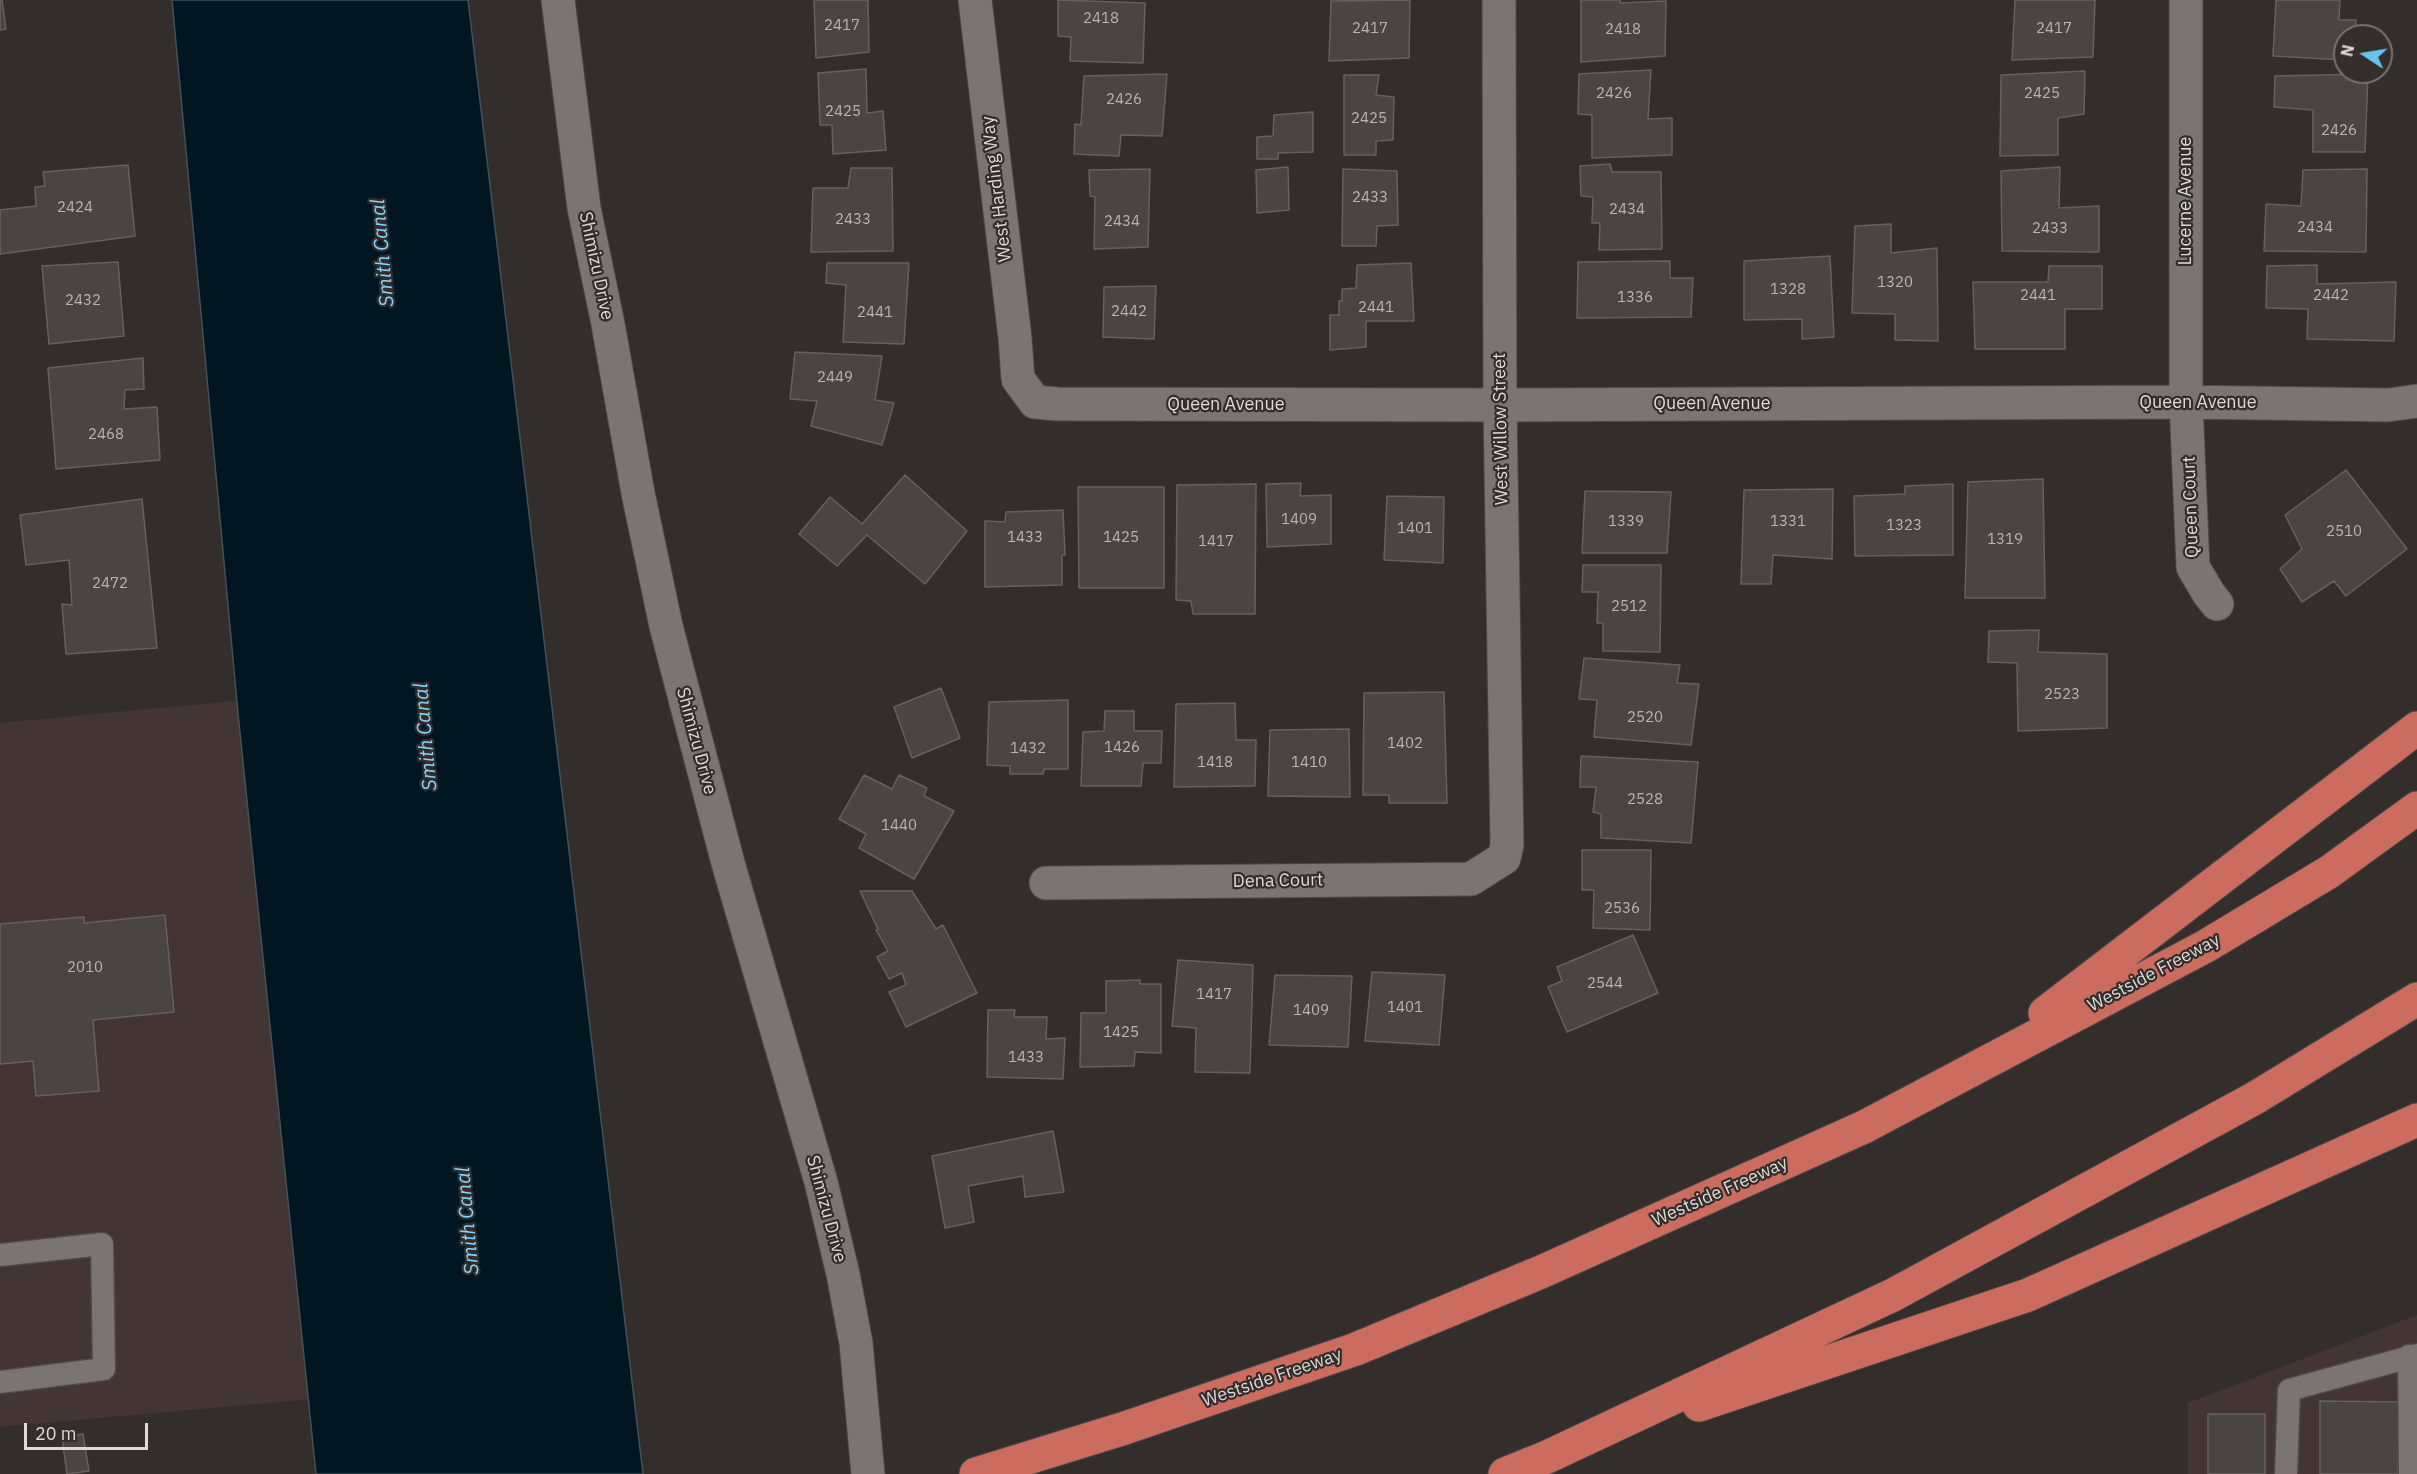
<!DOCTYPE html>
<html>
<head>
<meta charset="utf-8">
<style>
	body { margin:0 }
	#map { position:relative; width:2417px; height:1474px; overflow:hidden; background:#332d2c; font-family:"IBM Plex Sans",sans-serif }
	canvas { display:block }
	.north { position:absolute; left:2333px; top:24px; width:60px; height:60px; box-sizing:border-box; background:#332d2c; border:2px solid #777271; border-radius:50%; rotate:282deg; font-size:16px; font-weight:700; line-height:24px; text-align:center; color:#dedad9 }
	.north::after { content:''; display:block; margin:auto; width:21px; height:27px; background:#67c4f0; clip-path:polygon(50% 0,100% 100%,50% 72%,0 100%) }
	.scale { position:absolute; left:24px; top:1423px; width:124px; height:27px; box-sizing:border-box; border:3px solid #dedad9; border-top:0; padding-left:8px; font-size:18px; line-height:21px; white-space:nowrap; color:#dedad9; -webkit-text-stroke:4px #332d2c; paint-order:stroke }
</style>
</head>
<body>
<div id="map">
<canvas width="2417" height="1474"></canvas>
<div class="north">N</div>
<div class="scale">20 m</div>
</div>
<script>
const c = document.querySelector('canvas').getContext('2d');
c.lineJoin = 'round';
function paint(path, color) { c.fillStyle = color; c.fill(path, 'evenodd'); }
const toPath = rows => new Path2D(rows.map(r => 'M' + r).join(''));
function trace(path, color, width, dash) { c.strokeStyle = color; c.lineWidth = width; c.lineCap = dash ? 'butt' : 'round'; c.setLineDash(dash || []); c.stroke(path); }
function label(font, color, halo, rows, align = 'center') {
  c.font = font + ' "IBM Plex Sans",sans-serif'; c.lineWidth = 4.5; c.setLineDash([]); c.textBaseline = 'middle'; c.strokeStyle = halo; c.fillStyle = color; for (const [text, x, y, turn = 0] of rows) {
    c.save(); c.translate(x, y); c.rotate((+turn || 0) * Math.PI / 180); c.textAlign = isNaN(turn) ? turn : align; if (halo) c.strokeText(text, 0, 0); c.fillText(text, 0, 0); c.restore();
  }
}
paint(toPath([
	[244,700,313,1399,0,1427,0,723],
	[2417,1315,2417,1474,2188,1474,2188,1403]
]), '#423533');
const water = toPath([
	[172,0,468,0,643,1474,316,1474,238,713,172,0]
]);
paint(water, '#001621');
trace(water, '#435158', 1.5);
const building = toPath([
	[0,0,2,0,6,29,0,30,0,0],
	[814,0,868,0,869,52,816,58,814,0],
	[1058,0,1145,3,1143,63,1070,61,1071,37,1058,36,1058,0],
	[1410,0,1409,58,1329,61,1331,1,1410,0],
	[1581,0,1620,0,1620,3,1666,1,1665,56,1581,62,1581,0],
	[2015,0,2095,0,2093,57,2012,60,2015,0],
	[2276,0,2340,0,2339,20,2356,20,2355,36,2345,36,2345,60,2273,56,2276,0],
	[866,69,867,113,883,111,886,150,833,154,832,125,820,125,818,73,866,69],
	[1651,70,1648,119,1672,118,1672,155,1592,158,1592,115,1578,114,1579,74,1651,70],
	[2085,71,2084,114,2058,118,2058,155,2000,156,2001,75,2085,71],
	[1167,74,1162,136,1121,135,1119,156,1074,154,1075,124,1081,125,1084,76,1167,74],
	[2368,74,2365,152,2313,152,2313,110,2274,107,2275,76,2368,74],
	[1344,75,1379,75,1376,95,1394,97,1393,140,1376,141,1376,155,1344,155,1344,75],
	[1313,112,1313,152,1278,153,1278,159,1257,159,1257,137,1273,136,1274,115,1313,112],
	[1610,164,1612,172,1661,172,1662,249,1599,250,1600,223,1592,223,1593,197,1581,196,1580,166,1610,164],
	[128,165,135,236,0,254,0,210,36,206,35,187,45,186,43,172,128,165],
	[1288,167,1289,210,1257,213,1256,170,1288,167],
	[2060,167,2059,208,2099,206,2099,252,2002,251,2001,171,2060,167],
	[851,168,892,168,893,251,811,252,813,188,848,188,851,168],
	[1150,169,1148,247,1094,249,1095,197,1090,196,1089,170,1150,169],
	[1343,169,1397,171,1398,225,1377,226,1376,246,1342,246,1343,169],
	[2367,169,2366,252,2264,251,2266,204,2301,206,2303,170,2367,169],
	[1891,224,1891,253,1937,248,1938,341,1895,340,1895,314,1852,313,1855,226,1891,224],
	[1830,256,1834,337,1802,339,1802,319,1744,320,1744,261,1830,256],
	[1670,261,1670,278,1693,278,1691,317,1577,318,1578,262,1670,261],
	[118,262,124,336,49,344,42,266,118,262],
	[827,263,909,263,904,344,843,342,846,285,826,283,827,263],
	[1411,263,1414,321,1366,321,1366,347,1330,350,1330,315,1339,315,1339,301,1342,301,1342,289,1356,288,1357,265,1411,263],
	[2317,265,2317,284,2396,282,2394,341,2307,339,2308,309,2266,308,2267,266,2317,265],
	[2049,266,2102,266,2102,309,2065,309,2065,349,1975,349,1973,282,2048,282,2049,266],
	[1156,286,1154,339,1103,337,1104,287,1156,286],
	[795,352,882,356,875,400,894,403,882,445,811,426,817,401,790,399,795,352],
	[143,358,144,389,125,390,124,409,157,407,160,460,56,469,48,368,143,358],
	[2346,470,2407,549,2346,596,2334,581,2302,602,2280,569,2302,549,2285,515,2346,470],
	[905,475,967,531,925,584,867,535,837,566,799,534,830,497,862,524,905,475],
	[2043,479,2045,598,1965,598,1968,482,2043,479],
	[1301,483,1300,496,1331,495,1331,544,1267,547,1266,484,1301,483],
	[1256,484,1255,614,1193,614,1191,601,1176,600,1177,485,1256,484],
	[1953,484,1953,555,1855,556,1854,496,1905,494,1905,486,1953,484],
	[1078,487,1164,487,1164,588,1079,588,1078,487],
	[1833,489,1832,559,1773,555,1771,584,1741,584,1744,490,1833,489],
	[1585,491,1671,492,1667,553,1582,553,1585,491],
	[1387,496,1444,497,1443,563,1384,560,1387,496],
	[142,499,157,648,66,654,62,604,72,605,69,560,26,565,20,515,142,499],
	[1063,510,1065,555,1062,555,1062,585,985,587,985,521,1005,522,1006,512,1063,510],
	[1583,565,1661,565,1660,652,1603,651,1603,623,1597,623,1598,592,1582,592,1583,565],
	[2039,630,2038,652,2107,654,2107,728,2018,731,2017,663,1988,662,1989,631,2039,630],
	[1584,658,1680,665,1677,683,1699,684,1691,745,1594,737,1597,700,1579,699,1584,658],
	[941,688,960,738,912,758,894,707,941,688],
	[1444,692,1447,803,1389,803,1389,795,1363,795,1364,693,1444,692],
	[1068,700,1068,769,1044,769,1043,774,1010,774,1010,766,987,765,989,702,1068,700],
	[1235,703,1236,740,1256,740,1255,786,1174,787,1176,704,1235,703],
	[1105,711,1134,711,1134,731,1162,731,1161,763,1143,763,1141,786,1081,786,1083,732,1104,731,1105,711],
	[1349,729,1350,797,1268,796,1270,730,1349,729],
	[1581,756,1698,762,1691,843,1601,838,1601,814,1593,812,1596,787,1580,787,1581,756],
	[864,775,892,789,899,775,927,788,924,796,954,811,914,879,859,848,866,834,839,819,864,775],
	[1582,850,1651,850,1650,930,1593,928,1594,890,1582,890,1582,850],
	[860,891,912,891,936,929,943,925,977,993,906,1027,889,992,906,985,902,973,889,979,877,957,888,951,876,930,878,929,860,891],
	[165,915,174,1012,93,1020,99,1091,36,1096,33,1061,0,1064,0,924,84,917,84,923,165,915],
	[1633,935,1658,993,1567,1032,1548,987,1562,981,1557,967,1633,935],
	[1178,960,1253,965,1250,1073,1195,1072,1196,1028,1172,1026,1178,960],
	[1372,972,1445,975,1439,1045,1365,1041,1372,972],
	[1275,975,1352,976,1348,1047,1269,1045,1275,975],
	[1140,980,1140,984,1161,984,1161,1053,1135,1052,1134,1066,1080,1067,1081,1013,1106,1013,1106,981,1140,980],
	[988,1010,1015,1010,1014,1017,1047,1017,1046,1039,1065,1038,1063,1079,987,1077,988,1010],
	[1053,1131,1064,1192,1025,1197,1023,1176,968,1186,974,1222,945,1228,932,1156,1053,1131],
	[2320,1401,2398,1402,2398,1474,2320,1474,2320,1401],
	[2208,1414,2265,1414,2265,1474,2208,1474,2208,1414],
	[83,1434,89,1471,67,1474,62,1437,83,1434]
]);
paint(building, '#4a4442');
trace(building, '#67605f', 1.5);
const service = toPath([
	[0,1255,102,1244,104,1369,0,1382],
	[2409,1356,2410,1474],
	[2286,1474,2289,1390,2417,1355]
]);
const minor = toPath([
	[558,0,584,208,608,324,638,493,666,626,728,863,821,1182,843,1274,856,1343,868,1474],
	[975,0,1015,338,1018,379,1035,402,1057,404,1500,405,2186,402,2388,405,2417,401],
	[2186,0,2186,402,2193,567,2209,594,2217,604],
	[1046,883,1471,879,1504,858,1507,845,1500,405,1499,0]
]);
const motorway = toPath([
	[2045,1013,2417,728],
	[1699,1405,2028,1295,2417,1120],
	[976,1474,1125,1428,1356,1349,1541,1272,1864,1127,2206,946,2329,872,2417,808],
	[1505,1474,1547,1457,1893,1295,2255,1098,2417,999]
]);
trace(service, '#4e4848', 25);
trace(minor, '#4e4848', 35);
trace(motorway, '#4e4848', 35);
trace(service, '#7b7473', 22);
trace(minor, '#7b7473', 33);
trace(motorway, '#cb6c5e', 33);
label('15px', '#b9b4b3', null, [
	["2418",1101,19],
	["2417",842,26],
	["2417",1370,29],
	["2417",2054,29],
	["2418",1623,30],
	["2426",1614,94],
	["2425",2042,94],
	["2426",1124,100],
	["2425",843,112],
	["2425",1369,119],
	["2426",2339,131],
	["2433",1370,198],
	["2424",75,208],
	["2434",1627,210],
	["2433",853,220],
	["2434",1122,222],
	["2434",2315,228],
	["2433",2050,229],
	["1320",1895,283],
	["1328",1788,290],
	["2441",2038,296],
	["2442",2331,296],
	["1336",1635,298],
	["2432",83,301],
	["2441",1376,308],
	["2442",1129,312],
	["2441",875,313],
	["2449",835,378],
	["2468",106,435],
	["1409",1299,520],
	["1339",1626,522],
	["1331",1788,522],
	["1323",1904,526],
	["1401",1415,529],
	["2510",2344,532],
	["1433",1025,538],
	["1425",1121,538],
	["1319",2005,540],
	["1417",1216,542],
	["2472",110,584],
	["2512",1629,607],
	["2523",2062,695],
	["2520",1645,718],
	["1402",1405,744],
	["1426",1122,748],
	["1432",1028,749],
	["1418",1215,763],
	["1410",1309,763],
	["2528",1645,800],
	["1440",899,826],
	["2536",1622,909],
	["2010",85,968],
	["2544",1605,984],
	["1417",1214,995],
	["1401",1405,1008],
	["1409",1311,1011],
	["1425",1121,1033],
	["1433",1026,1058]
]);
label('18px', '#dedad9', '#332d2c', [
	["West Harding Way",997,189,-97],
	["Lucerne Avenue",2186,201,-90],
	["Shimizu Drive",596,266,78],
	["Queen Avenue",2198,403],
	["Queen Avenue",1712,404],
	["Queen Avenue",1226,405],
	["West Willow Street",1501,429,-91],
	["Queen Court",2191,507,-92],
	["Shimizu Drive",696,741,75],
	["Dena Court",1278,881,-1],
	["Westside Freeway",2154,973,-28],
	["Westside Freeway",1720,1192,-24],
	["Shimizu Drive",826,1209,75],
	["Westside Freeway",1272,1378,-19]
]);
label('italic 20px', '#82d5fe', '#332d2c', [
	["Smith Canal",383,253,-95],
	["Smith Canal",426,737,-95],
	["Smith Canal",468,1221,-95]
]);
</script>
</body>
</html>
